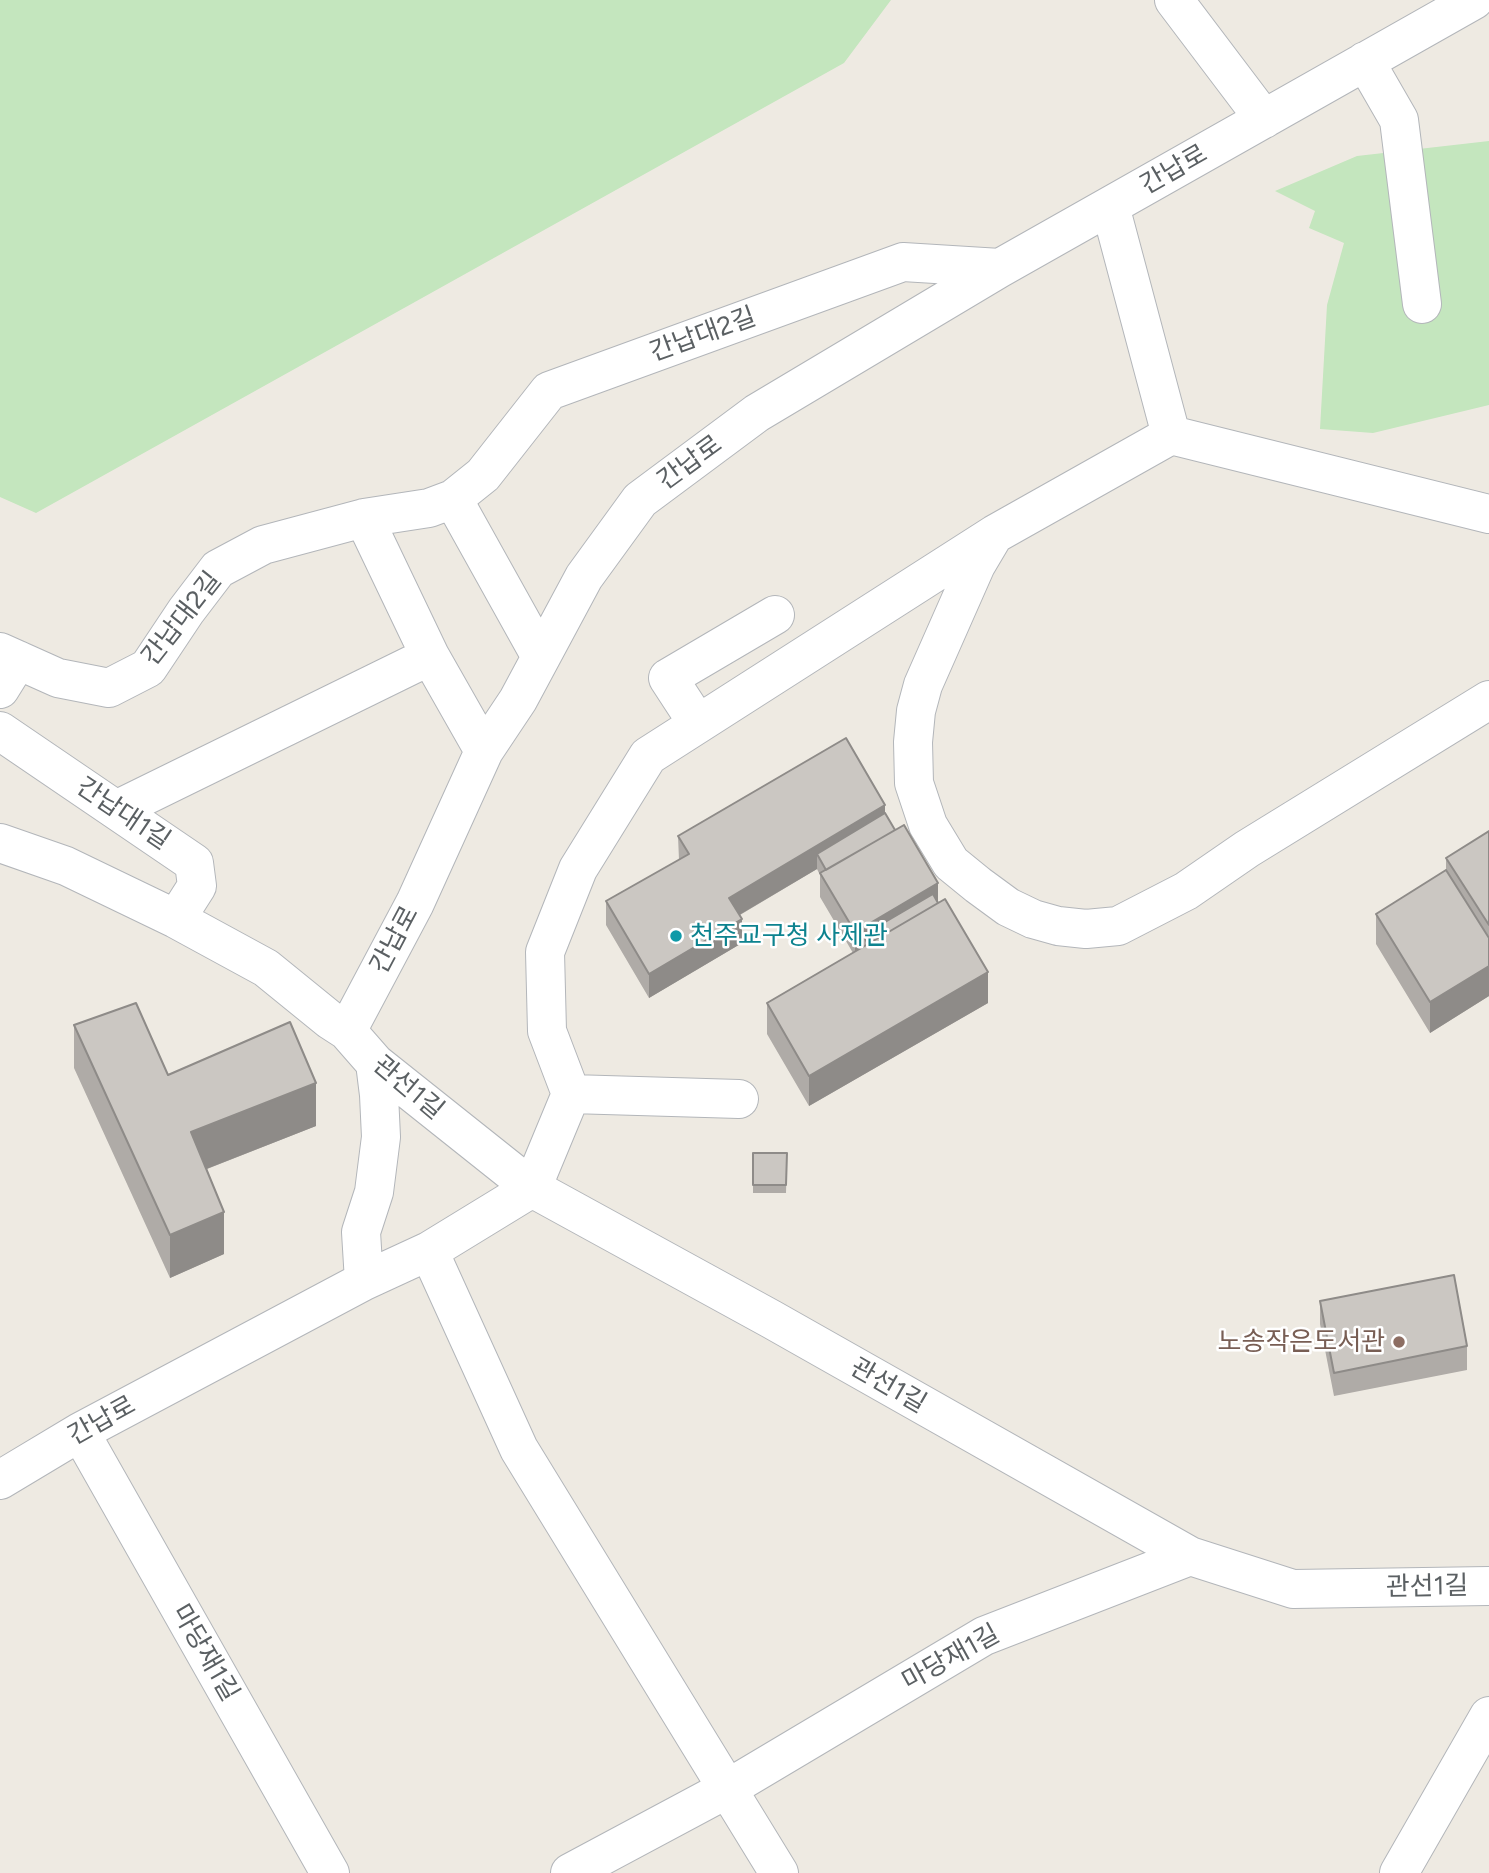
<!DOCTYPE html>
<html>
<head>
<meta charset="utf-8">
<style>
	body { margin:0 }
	canvas { display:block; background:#eeeae2 }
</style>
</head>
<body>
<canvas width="1489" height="1873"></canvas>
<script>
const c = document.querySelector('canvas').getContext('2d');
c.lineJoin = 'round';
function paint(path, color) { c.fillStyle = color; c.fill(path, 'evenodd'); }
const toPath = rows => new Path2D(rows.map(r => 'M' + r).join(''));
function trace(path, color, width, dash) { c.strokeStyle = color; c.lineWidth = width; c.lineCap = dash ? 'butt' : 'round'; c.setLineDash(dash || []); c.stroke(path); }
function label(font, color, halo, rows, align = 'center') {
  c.font = font + ' Figtree,"Noto Sans KR",sans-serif'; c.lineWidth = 5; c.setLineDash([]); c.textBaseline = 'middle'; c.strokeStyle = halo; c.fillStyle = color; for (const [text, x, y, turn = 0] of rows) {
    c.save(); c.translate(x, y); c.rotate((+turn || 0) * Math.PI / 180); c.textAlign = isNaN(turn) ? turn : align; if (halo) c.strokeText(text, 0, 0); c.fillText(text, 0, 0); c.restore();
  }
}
paint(toPath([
	[0,0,891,0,844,63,36,513,0,497],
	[1489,141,1489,405,1373,433,1320,429,1327,305,1344,243,1309,228,1315,211,1275,191,1357,156]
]), '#c4e6be');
const minor = toPath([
	[1174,0,1264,119],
	[1365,61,1399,120,1422,304],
	[1110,206,1171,435],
	[453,499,541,657],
	[364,518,430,656,484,751],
	[992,538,976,565,923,685,916,711,913,742,914,783,928,825,951,863,978,885,1008,907,1033,919,1058,926,1086,929,1118,926,1186,891,1247,849,1489,700],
	[0,652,58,678,109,688,148,668,186,611,218,569,263,545,364,518,429,508,453,499,483,475,549,391,903,262,1000,268],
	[0,689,18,660],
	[698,724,668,678,775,615],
	[0,731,194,863,197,886,176,919],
	[116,810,430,656],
	[0,843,66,866,176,919,266,968,330,1020,347,1031,375,1063,532,1188,771,1319,1190,1556,1293,1589,1489,1586],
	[347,1031,415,903,484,751,518,700,584,577,640,500,757,413,1000,268,1474,0],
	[571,1094,739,1099],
	[532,1188,571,1094,547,1031,545,952,578,869,648,756,995,534,1171,435,1489,514],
	[429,1251,519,1449,779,1873],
	[364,1281,361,1232,374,1192,381,1137,379,1095,375,1063],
	[80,1432,330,1873],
	[0,1480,80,1432,364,1281,429,1251,532,1188],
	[570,1873,727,1789,984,1636,1190,1556],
	[1399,1873,1489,1716]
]);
trace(minor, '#b3b6ba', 40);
trace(minor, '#fff', 38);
paint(toPath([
	[885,813,938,902,988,1003,809,1106,767,1034,767,1003,853,953,820,897,820,875,817,869,740,915,742,943,649,998,606,925,606,901,679,860,678,836],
	[1489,831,1489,996,1430,1033,1376,944,1376,914,1446,870,1446,858],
	[74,1025,168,1075,316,1126,207,1169,224,1254,170,1278,74,1068],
	[753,1153,787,1153,786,1193,753,1193],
	[1320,1301,1467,1346,1467,1370,1334,1396,1320,1324]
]), '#afaba7');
paint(toPath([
	[885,805,885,829,817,854,817,869,729,921,729,898],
	[938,883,938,907,863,935,863,950,855,955,855,932],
	[742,919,742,943,649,998,649,974],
	[1489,966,1489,996,1430,1033,1430,1002],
	[988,972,988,1003,809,1106,809,1076],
	[316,1083,316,1126,191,1175,191,1132],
	[224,1212,224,1254,170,1278,170,1235]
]), '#8e8b88');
const building = toPath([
	[846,738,885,805,729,898,742,919,649,974,606,901,689,854,678,836,846,738],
	[885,813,895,830,826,870,817,854,885,813],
	[904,825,938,883,855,932,820,873,904,825],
	[1489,831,1489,925,1446,858,1489,831],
	[1446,870,1489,938,1489,966,1430,1002,1376,914,1446,870],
	[933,894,938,903,868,944,863,935,933,894],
	[945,899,988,972,809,1076,767,1003,945,899],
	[136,1003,168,1075,290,1022,316,1083,191,1132,224,1212,170,1235,74,1025,136,1003],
	[753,1153,787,1153,786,1185,753,1185,753,1153],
	[1454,1275,1467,1346,1334,1373,1320,1301,1454,1275]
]);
paint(building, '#cbc7c2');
trace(building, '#8e8b88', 2);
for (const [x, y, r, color] of [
	[676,936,7,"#0f9aa8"],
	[1399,1342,7,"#8d6e63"]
]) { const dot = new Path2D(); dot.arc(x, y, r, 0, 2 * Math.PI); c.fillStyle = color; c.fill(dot); trace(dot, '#fff', 2.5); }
label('26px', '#5b6063', '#fff', [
	["간납로",1174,170,-30],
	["간납대2길",703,335,-20],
	["간납로",690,463,-36],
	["간납대2길",182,619,-52],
	["간납대1길",123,814,34],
	["간납로",395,940,-62],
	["관선1길",408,1088,40],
	["관선1길",888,1386,30],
	["간납로",102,1421,-29],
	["관선1길",1427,1587,-1],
	["마당재1길",205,1653,60],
	["마당재1길",951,1658,-29]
]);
label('26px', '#0d838f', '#fff', [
	["천주교구청 사제관",690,936]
], 'left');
label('26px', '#785e54', '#fff', [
	["노송작은도서관",1385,1342]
], 'right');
</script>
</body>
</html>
